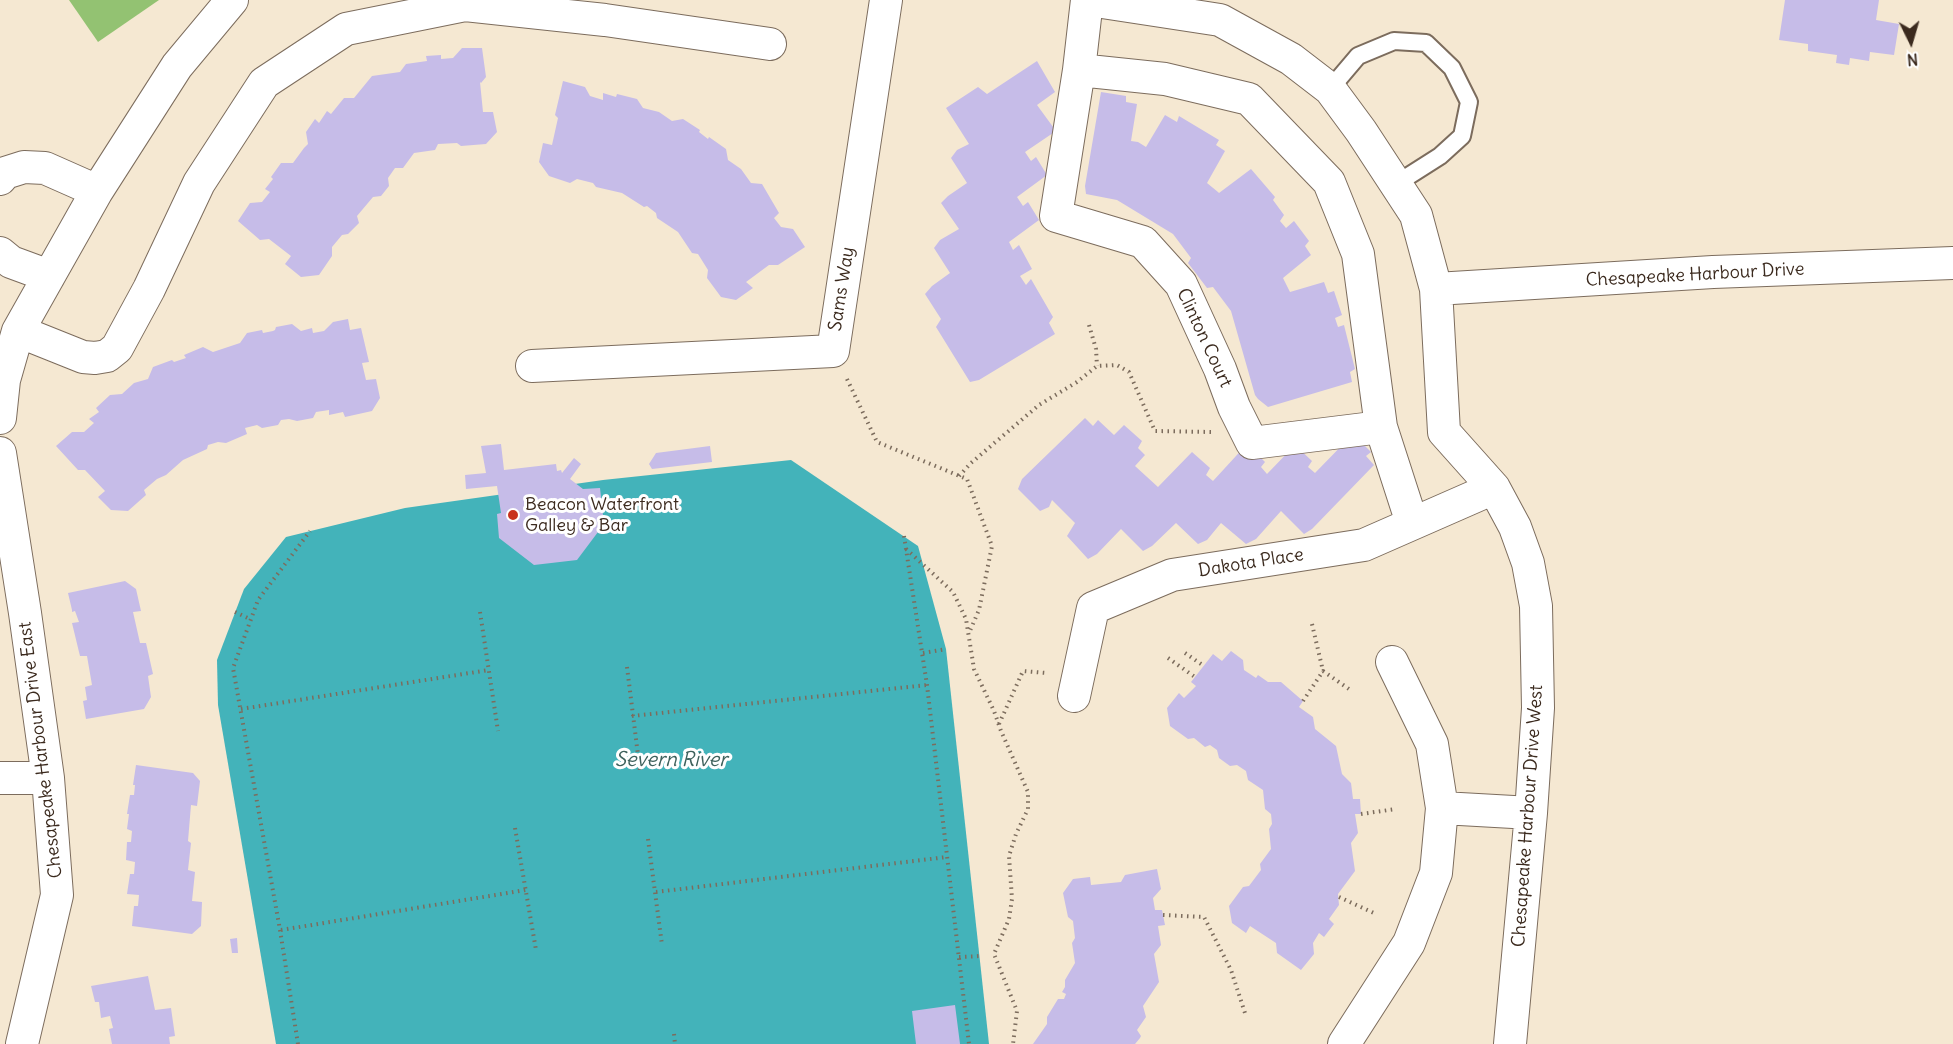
<!DOCTYPE html>
<html>
<head>
<meta charset="utf-8">
<style>
	body { margin:0 }
	#map { position:relative; width:1953px; height:1044px; overflow:hidden; background:#f5e8d2; font-family:Delius,sans-serif }
	canvas { display:block }
	.north { position:absolute; left:1881px; top:12px; width:60px; height:60px; -webkit-text-stroke:4px #fff; paint-order:stroke; rotate:175deg; font-size:16px; font-weight:700; line-height:24px; text-align:center; color:#3b2a1e }
	.north::after { content:''; display:block; margin:auto; width:21px; height:27px; background:#3b2a1e; clip-path:polygon(50% 0,100% 100%,50% 72%,0 100%) }
</style>
</head>
<body>
<div id="map">
<canvas width="1953" height="1044"></canvas>
<div class="north">N</div>
</div>
<script>
const c = document.querySelector('canvas').getContext('2d');
c.lineJoin = 'round';
function paint(path, color) { c.fillStyle = color; c.fill(path, 'evenodd'); }
const toPath = rows => new Path2D(rows.map(r => 'M' + r).join(''));
function trace(path, color, width, dash) { c.strokeStyle = color; c.lineWidth = width; c.lineCap = dash ? 'butt' : 'round'; c.setLineDash(dash || []); c.stroke(path); }
function label(font, color, halo, rows, align = 'center') {
  c.font = font + ' Delius,sans-serif'; c.lineWidth = 6; c.setLineDash([]); c.textBaseline = 'middle'; c.strokeStyle = halo; c.fillStyle = color; for (const [text, x, y, turn = 0] of rows) {
    c.save(); c.translate(x, y); c.rotate((+turn || 0) * Math.PI / 180); c.textAlign = isNaN(turn) ? turn : align; if (halo) c.strokeText(text, 0, 0); c.fillText(text, 0, 0); c.restore();
  }
}
paint(toPath([
	[69,0,159,0,98,42]
]), '#93c272');
paint(toPath([
	[791,460,918,546,946,649,989,1044,276,1044,218,705,217,660,244,589,286,537,405,508,603,480]
]), '#43b3ba');
paint(toPath([
	[1785,0,1879,0,1876,20,1899,24,1894,55,1870,52,1869,61,1850,58,1849,65,1836,63,1837,55,1808,51,1808,44,1779,40],
	[462,48,482,48,486,77,481,83,480,82,483,112,493,112,497,132,486,144,461,146,457,143,438,144,435,150,414,153,403,168,395,168,388,178,389,186,381,196,373,197,357,216,359,223,348,234,342,235,332,247,332,256,319,275,301,277,285,264,291,256,269,239,260,240,238,221,250,203,262,202,270,192,265,189,273,179,271,177,281,163,293,163,304,148,308,144,306,132,315,119,319,123,327,111,331,114,344,98,354,98,372,76,400,72,406,64,427,61,426,56,441,55,441,59,453,58],
	[1037,61,1055,92,1037,105,1056,131,1025,152,1031,161,1036,157,1047,175,1017,197,1023,206,1028,202,1039,220,1009,242,1013,250,1019,245,1032,269,1020,276,1026,285,1031,279,1053,317,1049,323,1055,334,979,380,970,382,936,327,941,319,925,294,932,286,950,273,934,248,940,240,959,229,941,203,948,196,967,183,951,158,957,150,969,144,946,108,978,87,987,94],
	[563,81,585,87,590,96,603,100,603,93,616,97,617,94,637,99,643,108,659,112,672,121,683,119,700,130,699,132,708,139,709,137,726,149,728,160,741,169,751,183,762,184,779,213,774,218,781,227,793,229,805,247,778,265,769,265,746,282,753,288,736,300,721,297,707,278,708,270,698,254,692,253,678,232,657,218,656,213,647,206,644,207,622,193,596,187,593,183,577,179,570,183,549,176,539,162,543,143,552,145,558,118,555,115],
	[1101,92,1126,96,1126,102,1137,104,1131,141,1138,142,1146,147,1165,115,1177,122,1179,116,1219,140,1216,145,1225,151,1207,183,1218,192,1219,193,1251,169,1275,197,1273,200,1284,215,1280,221,1286,228,1294,221,1309,241,1305,246,1311,255,1283,278,1290,292,1324,282,1328,293,1334,291,1342,315,1335,318,1338,327,1344,325,1355,369,1350,372,1352,382,1268,407,1258,399,1255,395,1231,311,1213,287,1207,288,1188,263,1191,258,1173,234,1117,200,1086,194,1085,186],
	[348,319,350,330,361,328,369,362,362,363,366,380,376,379,380,398,372,411,345,417,343,412,329,415,329,410,316,412,313,418,297,421,289,419,281,420,278,425,262,428,257,425,245,428,247,434,226,443,218,442,208,445,207,449,183,460,166,475,157,479,144,490,146,495,128,511,111,510,98,497,105,491,85,470,78,470,56,446,72,432,84,432,94,423,89,419,99,412,96,408,110,395,122,394,134,383,148,379,153,367,172,360,174,362,186,358,184,355,203,347,213,352,240,343,247,333,262,330,263,333,273,331,275,330,276,327,292,324,301,331,312,328,313,333,324,331,333,322],
	[1085,418,1093,426,1098,420,1114,435,1124,425,1142,441,1138,448,1145,455,1135,466,1158,487,1192,452,1210,468,1206,475,1213,481,1247,444,1265,462,1261,467,1267,474,1295,445,1312,461,1308,467,1315,473,1353,434,1371,452,1366,456,1374,465,1312,529,1304,534,1281,511,1256,539,1246,544,1221,523,1207,540,1198,544,1176,523,1152,546,1143,551,1121,529,1097,554,1088,559,1067,536,1075,523,1052,500,1049,507,1040,511,1018,489,1022,479],
	[501,444,504,470,556,464,557,471,561,470,562,473,574,458,581,464,570,479,583,489,600,488,604,524,577,560,534,565,499,538,497,514,501,513,497,486,466,489,465,475,486,473,481,446],
	[710,446,712,462,652,469,649,464,656,453],
	[125,581,136,589,141,611,133,612,140,643,146,643,153,674,148,676,151,697,144,709,86,719,83,701,87,700,85,687,92,685,87,656,80,656,79,652,72,623,79,622,75,611,72,612,72,610,68,593],
	[1231,651,1243,660,1244,670,1256,678,1258,675,1268,682,1281,682,1303,701,1299,707,1313,717,1315,729,1336,746,1342,774,1351,783,1353,799,1360,799,1361,814,1355,814,1358,833,1351,843,1355,871,1338,894,1339,905,1329,919,1334,924,1324,937,1319,933,1313,943,1314,954,1301,970,1277,953,1276,943,1250,926,1246,933,1232,923,1229,906,1243,887,1249,886,1261,870,1260,864,1271,849,1269,829,1272,824,1271,814,1265,809,1263,790,1248,780,1246,771,1237,765,1230,766,1219,758,1217,750,1210,745,1205,747,1194,738,1188,739,1170,726,1167,708,1179,693,1184,698,1196,686,1191,682,1213,654,1222,661],
	[136,765,193,773,200,781,197,806,191,805,188,841,191,843,188,870,195,872,192,901,202,902,201,926,192,934,132,926,134,906,138,906,139,895,127,894,130,874,134,874,135,862,126,860,127,842,131,842,132,831,127,829,129,814,127,814,130,795,134,795,135,785,133,785],
	[1157,869,1161,889,1153,898,1155,910,1162,910,1165,925,1158,926,1161,945,1154,954,1159,982,1143,1006,1146,1017,1137,1030,1141,1036,1140,1038,1135,1044,1033,1044,1047,1024,1047,1017,1058,999,1064,999,1066,994,1062,992,1065,987,1065,980,1075,963,1072,943,1075,938,1073,921,1068,917,1063,893,1073,879,1090,877,1091,885,1121,882,1125,875],
	[237,938,238,953,232,953,230,939],
	[148,976,155,1010,171,1008,175,1036,169,1037,170,1044,112,1044,109,1029,113,1028,110,1016,101,1018,99,1002,95,1002,91,986],
	[955,1005,960,1044,916,1044,912,1011]
]), '#c6bce8');
const service = toPath([
	[1330,89,1358,56,1394,41,1426,43,1452,68,1469,102,1462,136,1440,156,1396,184]
]);
const minor = toPath([
	[1087,0,1079,70,1165,79,1249,99,1329,182,1358,254,1381,427,1412,523],
	[1089,0,1220,20,1291,59,1330,89,1361,131,1416,215,1436,289,1444,432,1494,488,1515,527,1528,563,1536,606,1538,708,1531,813,1510,1044],
	[1079,70,1056,216,1143,242,1181,284,1220,369,1234,407,1252,443,1381,427],
	[0,179,5,173,24,167,45,168,97,191],
	[0,253,11,262,49,276],
	[1436,289,1713,272,1953,263],
	[18,331,83,357,95,358,107,356,117,348,149,289,199,183,264,83,346,29,465,5,605,20,770,44],
	[532,366,833,351,886,0],
	[0,418,4,380,18,331,49,276,97,191,177,66,232,0],
	[0,453,25,613,48,778,57,895,22,1044],
	[1074,696,1093,608,1172,575,1364,545,1494,488],
	[0,778,48,778],
	[1442,808,1531,813],
	[1344,1044,1409,943,1436,873,1442,808,1432,744,1392,662]
]);
trace(service, '#7c6c5d', 20);
trace(minor, '#7c6c5d', 34);
trace(toPath([
	[1089,325,1096,349,1097,366],
	[847,379,877,442,967,479,992,546,979,610,969,633],
	[959,476,971,463,1039,405,1077,382,1097,366,1117,365,1129,372,1155,431,1211,432],
	[904,536,927,685,969,1044],
	[906,549,953,592,966,619,974,669,994,711,1001,731,1028,792,1028,809,1016,834,1009,856,1012,899,1009,919,994,954,1017,1011,1013,1044],
	[235,612,250,619],
	[480,612,498,731],
	[1312,624,1323,671],
	[923,653,946,649],
	[1185,653,1204,666],
	[1168,658,1195,677],
	[627,667,640,771],
	[1303,701,1323,671,1349,689],
	[241,709,489,670],
	[632,716,927,685],
	[999,724,1023,671,1047,673],
	[1361,814,1396,809],
	[515,828,536,950],
	[648,839,662,945],
	[656,892,947,857],
	[1339,897,1376,914],
	[1163,915,1204,917,1231,970,1245,1013],
	[281,930,526,890],
	[959,957,981,956],
	[674,1034,675,1044],
	[298,1044,280,930,233,668,258,600,310,531]
]), '#7c6c5d', 4, [1.5, 4.5]);
trace(service, '#fff', 16);
trace(minor, '#fff', 32);
for (const [x, y, r, color] of [
	[513,515,6,"#c8321e"]
]) { const dot = new Path2D(); dot.arc(x, y, r, 0, 2 * Math.PI); c.fillStyle = color; c.fill(dot); trace(dot, '#fff', 2); }
label('18px', '#3b2a1e', '#fff', [
	["Chesapeake Harbour Drive",1695,275,-3],
	["Sams Way",842,289,-81],
	["Clinton Court",1204,338,65],
	["Dakota Place",1251,563,-9],
	["Chesapeake Harbour Drive East",41,750,-97],
	["Chesapeake Harbour Drive West",1528,816,-86]
]);
label('18px', '#3b2a1e', '#fff', [
	["Beacon Waterfront",525,505],
	["Galley & Bar",525,526]
], 'left');
label('italic 20px', '#3e615c', '#fff', [
	["Severn River",671,760]
]);
</script>
</body>
</html>
